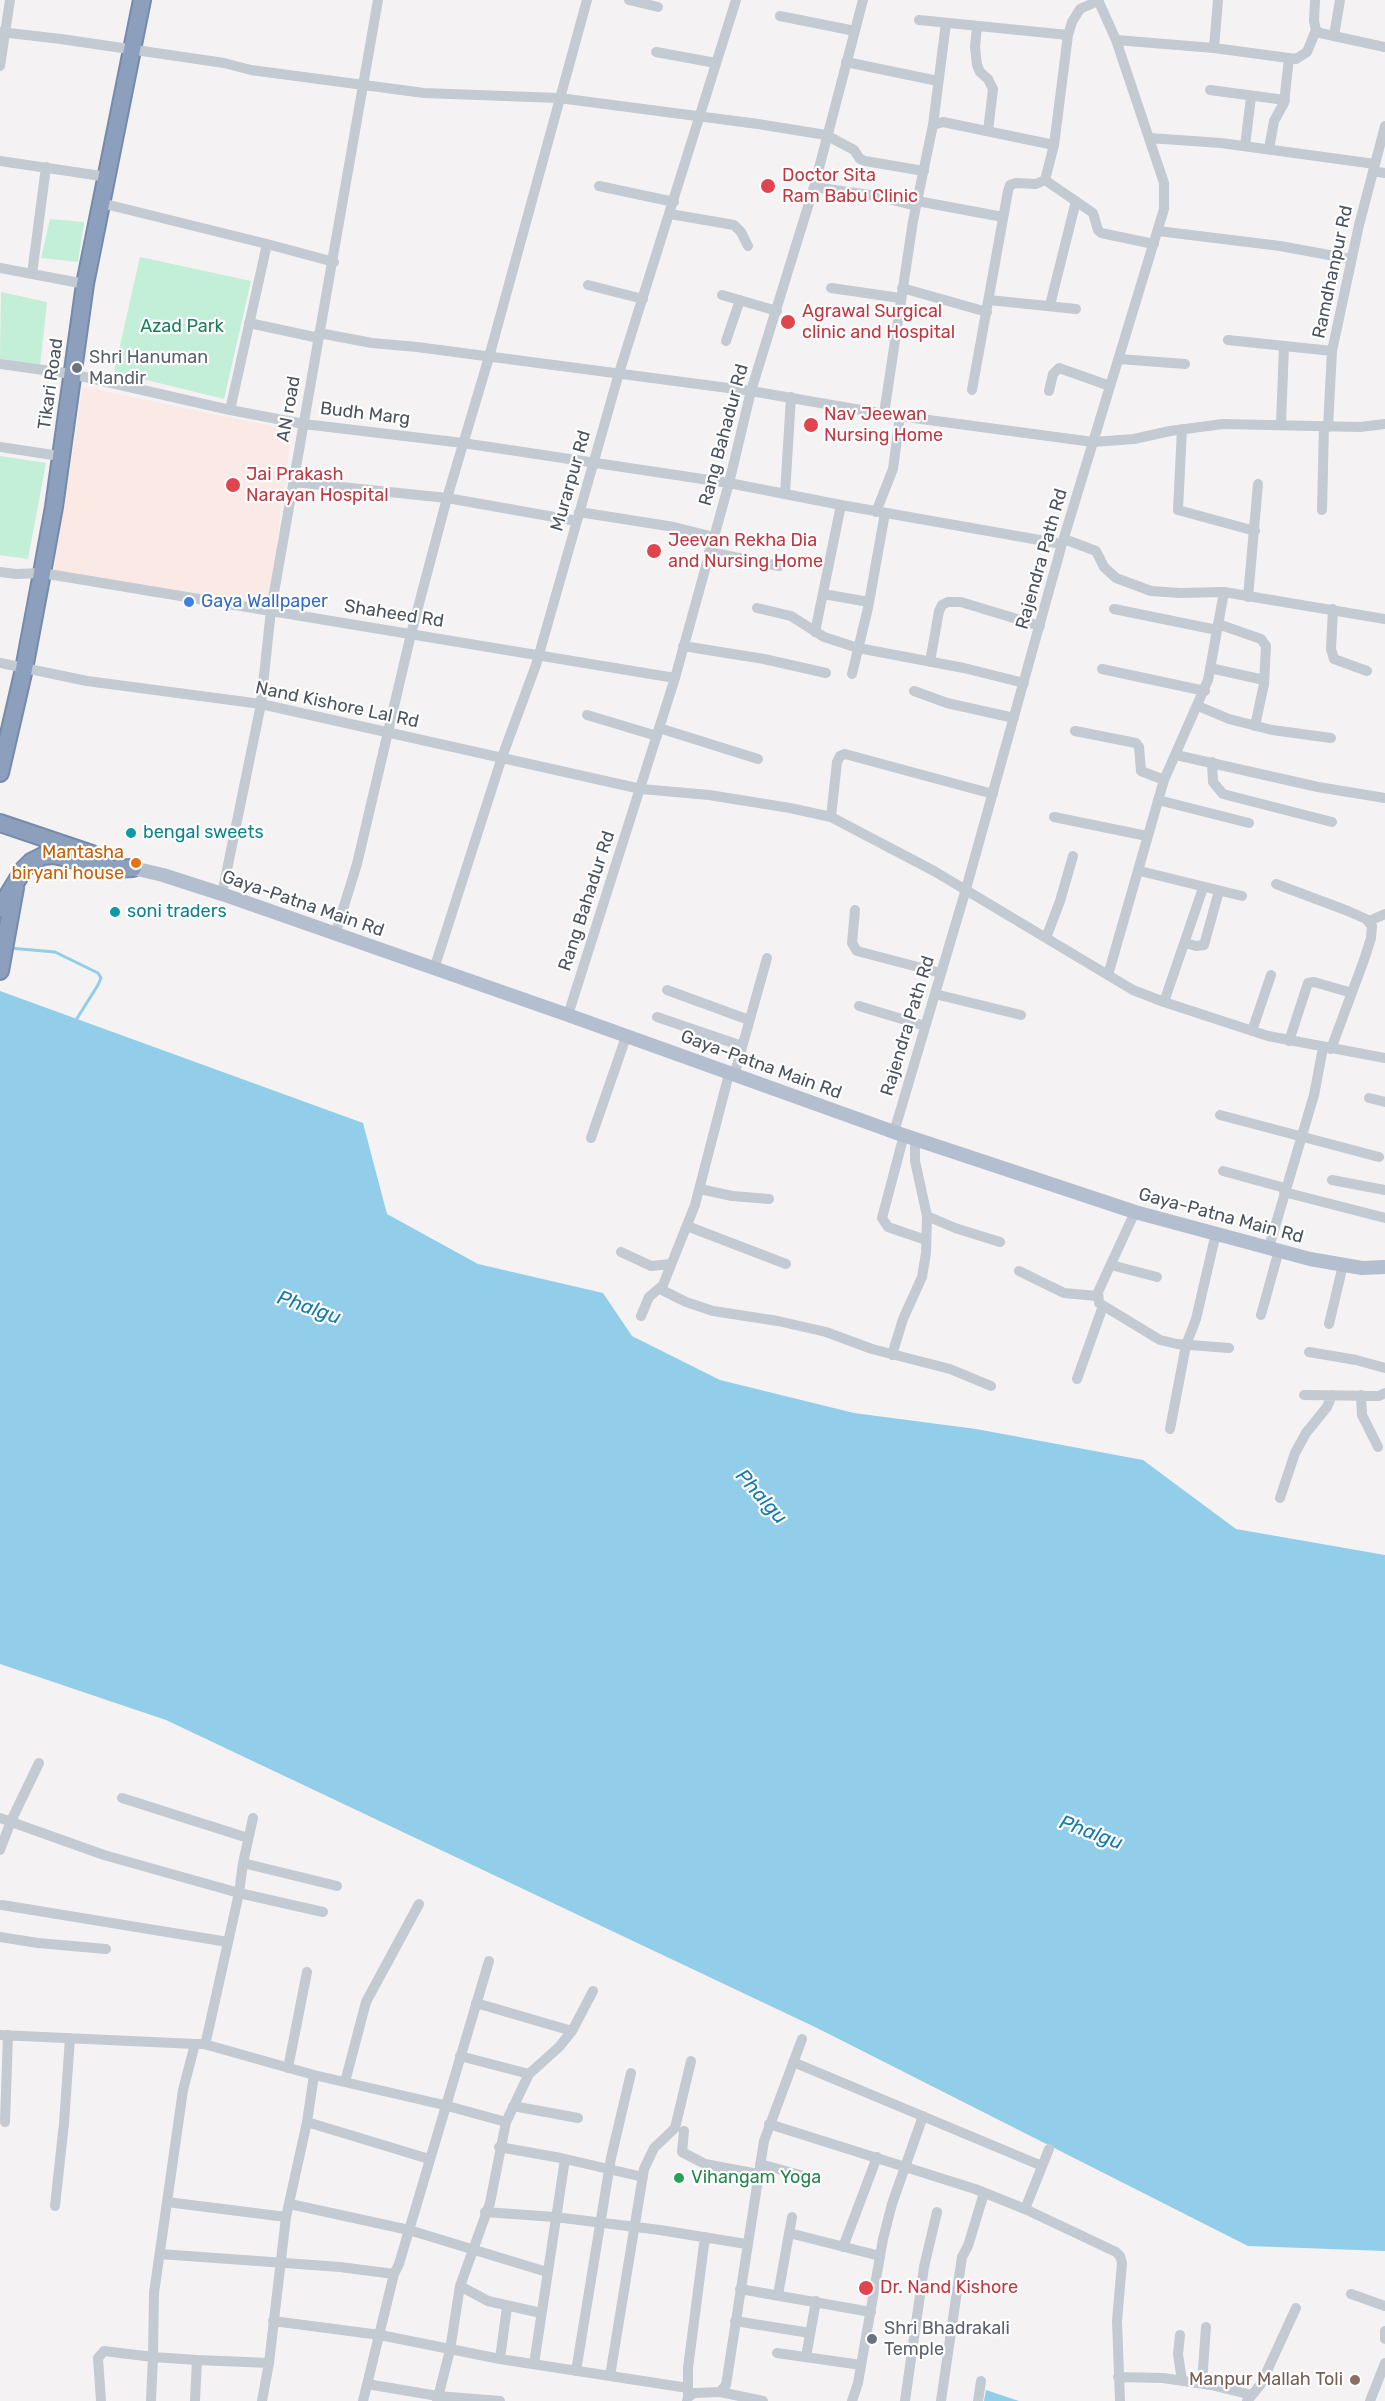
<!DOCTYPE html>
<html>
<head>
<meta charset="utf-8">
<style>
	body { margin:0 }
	canvas { display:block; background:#f4f2f2 }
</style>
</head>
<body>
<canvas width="1385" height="2401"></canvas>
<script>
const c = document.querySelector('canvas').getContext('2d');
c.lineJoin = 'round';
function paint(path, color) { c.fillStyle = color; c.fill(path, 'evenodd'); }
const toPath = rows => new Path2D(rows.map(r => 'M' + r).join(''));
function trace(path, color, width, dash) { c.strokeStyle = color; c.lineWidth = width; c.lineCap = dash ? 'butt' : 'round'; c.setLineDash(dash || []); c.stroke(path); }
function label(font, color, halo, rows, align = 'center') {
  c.font = font + ' Rubik,sans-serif'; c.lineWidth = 4.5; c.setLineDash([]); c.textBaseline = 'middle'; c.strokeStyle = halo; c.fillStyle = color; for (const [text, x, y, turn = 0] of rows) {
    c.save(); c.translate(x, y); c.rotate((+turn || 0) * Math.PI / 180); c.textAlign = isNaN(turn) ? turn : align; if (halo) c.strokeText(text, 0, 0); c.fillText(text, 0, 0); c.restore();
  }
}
paint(toPath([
	[83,387,292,430,280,514,272,605,266,609,53,576]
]), '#fbe9e5');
paint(toPath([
	[50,219,84,222,78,262,41,258],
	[140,257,251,281,224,399,114,372],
	[1,292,47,302,40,366,0,359],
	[0,456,46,463,28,559,0,555]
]), '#c3eed8');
paint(toPath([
	[0,991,363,1123,387,1214,478,1264,603,1293,632,1336,720,1380,854,1413,976,1429,1143,1460,1236,1529,1385,1555,1385,2251,1248,2246,817,2028,166,1720,0,1664],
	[986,2390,1019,2401,984,2401]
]), '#92cee9');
trace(toPath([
	[9,948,55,952,98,973,101,978,98,985,76,1020]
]), '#92cee9', 3);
const highway = toPath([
	[0,773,24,669,42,573,54,507,85,284,142,0],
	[0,823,92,854],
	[0,908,24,869,31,862,43,856,54,855,114,869,133,868],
	[0,971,15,888]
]);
trace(highway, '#778aa9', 20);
trace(toPath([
	[629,0,658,7],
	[1315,0,1314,21,1316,30,1320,33,1385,47],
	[780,16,855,31],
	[919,20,1068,35],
	[977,27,975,47,977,65,980,72,988,79,993,89,988,131],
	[0,32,61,39,224,63,251,70,424,93,559,98,758,124,826,135,854,150,860,159,865,161,924,171],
	[1334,36,1340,0],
	[1116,40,1214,48,1296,59,1307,52,1316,30],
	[1214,48,1218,0],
	[656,52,716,63],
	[846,62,938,81],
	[0,66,10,0],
	[1210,90,1285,100],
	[933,125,946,23],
	[1149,138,1221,143,1375,164],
	[1245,146,1251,97],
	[1269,149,1274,121,1284,103,1289,58],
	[0,161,108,177],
	[1373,171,1385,173],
	[1045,180,1093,213,1098,230,1101,233,1154,244],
	[599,186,674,202],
	[814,187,877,196,916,206],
	[917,201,1003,217],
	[101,203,267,244,230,410],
	[670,214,734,225,741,232,748,246],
	[1158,231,1280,246,1351,259],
	[267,244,334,262],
	[0,268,85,284],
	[32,274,46,167],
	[588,285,643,299],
	[831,288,900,298],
	[902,288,987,312],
	[722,295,777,311],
	[989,300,1076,309],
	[1050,305,1076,201],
	[249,323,319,338],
	[319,333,372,343,417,347,751,391,884,414,1093,442,1134,439,1170,431,1223,424,1360,427,1385,424],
	[1228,340,1332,351],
	[726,341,740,300],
	[1119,359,1185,364],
	[0,364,72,374,230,410,304,424,463,443,729,483,841,505,1062,544],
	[972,390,1008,191,1010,185,1016,183,1036,184,1045,180,1054,145,1068,35,1072,22,1080,9,1098,1],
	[1049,391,1053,374,1059,368,1110,386],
	[884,414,913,221,933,125,943,122,1054,145],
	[1281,424,1284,346],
	[1328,427,1332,351,1359,225,1385,126],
	[1182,429,1178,510,1255,531],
	[0,447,60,456],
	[293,482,447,498,577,521],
	[785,494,791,397],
	[1322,510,1324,426],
	[579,512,674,527,714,537],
	[876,512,893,469,900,416],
	[1064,539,1096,551,1104,567,1116,578,1151,591,1180,593,1224,592,1385,619],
	[709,552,779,566],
	[0,572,16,574,42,573,675,678],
	[823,594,869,602],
	[1248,597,1258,484],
	[757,608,791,616,824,637,858,648,964,668,1024,683],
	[1114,609,1217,630],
	[1333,609,1331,649,1334,659,1367,671],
	[1218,624,1261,639,1266,646,1264,684,1255,726],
	[815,632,841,505],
	[683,646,764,659,826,673],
	[930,662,939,611,942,605,948,602,961,602,1040,626],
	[0,663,87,681,261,704,641,789,709,795,790,808,831,817,934,871,1133,990,1164,1002,1268,1036,1385,1058],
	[1210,668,1264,680],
	[1102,669,1205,691],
	[852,674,868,608,885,513],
	[914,691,947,703,1014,718],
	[1198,706,1229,719,1272,730,1331,738],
	[587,715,657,736],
	[659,728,758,759],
	[1075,731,1136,743,1139,747,1141,771,1164,780],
	[1176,755,1318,787,1385,798],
	[1212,762,1213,782,1223,794,1332,822],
	[1158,800,1249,823],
	[831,817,837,762,840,756,845,754,993,794],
	[1054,817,1147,836],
	[1140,871,1242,896],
	[1276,884,1348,911,1366,919,1372,926,1371,938,1364,960,1331,1049],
	[222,894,261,704,271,610,378,0],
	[855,910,852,943,857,951,941,973],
	[1369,921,1385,914],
	[335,935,357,864,411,634,447,498,489,357,587,0],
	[1046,938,1060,901,1073,856],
	[1185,943,1196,946,1204,945,1219,891],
	[434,969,502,757,536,665,619,373,736,0],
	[1108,975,1164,780,1208,680,1224,592],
	[667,990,749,1020],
	[935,994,1021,1015],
	[1164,1002,1203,888],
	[859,1006,925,1026],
	[568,1015,675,678,729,483,751,391,814,187,863,0],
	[657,1017,742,1046],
	[1252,1031,1271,975],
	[1289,1041,1308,983,1314,982,1352,993],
	[734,1076,767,958],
	[1369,1098,1385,1102],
	[1220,1115,1379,1157],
	[894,1132,966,889,1062,544,1164,209,1164,183,1116,40,1098,0],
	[904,1135,882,1218,888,1227,926,1240],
	[591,1138,626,1037],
	[1223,1171,1285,1188],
	[1332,1180,1385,1190],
	[700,1189,732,1196,769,1199],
	[1284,1192,1385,1218],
	[1135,1212,1098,1292,1099,1303,1160,1340,1177,1344,1229,1348],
	[927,1216,955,1228,1000,1242],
	[687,1226,786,1264],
	[1269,1247,1314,1095,1323,1048],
	[621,1252,651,1266,671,1264],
	[1111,1265,1157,1277],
	[1019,1271,1064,1293,1097,1296],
	[660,1289,686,1302,713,1311,778,1321,826,1332,872,1349,950,1369,991,1386],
	[1261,1315,1279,1250],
	[641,1316,649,1297,663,1285,695,1205,729,1074],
	[1329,1324,1343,1265],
	[1309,1352,1356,1360,1385,1368],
	[892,1355,903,1319,922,1277,926,1253,927,1216,915,1161,915,1139],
	[1077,1379,1103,1306],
	[1304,1395,1379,1396,1385,1393],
	[1361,1395,1362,1415,1378,1447],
	[1170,1429,1186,1345,1196,1319,1216,1233],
	[1280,1498,1295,1453,1306,1433,1327,1407,1332,1395],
	[122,1798,248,1838],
	[0,1818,104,1855,239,1893,323,1912],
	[0,1850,11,1821,39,1763],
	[243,1863,337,1886],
	[2,1905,228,1942],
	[0,1937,38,1943,106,1949],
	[476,2003,572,2031],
	[0,2035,195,2044],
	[204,2044,314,2075,444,2105,506,2122,529,2074,559,2047,572,2031,593,1991],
	[460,2056,529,2074],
	[793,2062,1042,2166],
	[288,2068,307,1972],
	[345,2082,366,2002,419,1904],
	[513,2106,578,2118],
	[5,2122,8,2035],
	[307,2122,429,2159],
	[769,2124,975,2189,1025,2209,1116,2252,1120,2256,1122,2263,1117,2321,1120,2401],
	[684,2131,682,2152,705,2164,758,2174],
	[499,2147,561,2158,643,2177],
	[760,2164,815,2179],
	[167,2202,286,2217],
	[290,2204,409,2230,547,2272],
	[55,2206,64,2123,70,2038],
	[1025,2209,1049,2149],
	[485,2212,555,2217,660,2230,746,2244],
	[789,2233,880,2256],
	[843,2247,877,2157],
	[160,2254,340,2267,394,2274],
	[460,2286,488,2301,541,2313],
	[740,2289,871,2312],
	[1351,2294,1385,2306],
	[778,2295,792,2217],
	[273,2321,380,2335,500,2359,688,2388],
	[735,2321,810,2333],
	[1385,2331,1385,2339],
	[1180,2335,1178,2354,1182,2381],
	[777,2353,861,2365],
	[806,2357,816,2301],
	[500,2359,507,2307],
	[197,2360,269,2363],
	[534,2364,565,2159],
	[576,2371,611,2158,631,2073],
	[610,2376,644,2169,654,2148,675,2128,691,2061],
	[1118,2377,1163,2378,1211,2385,1252,2395],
	[1202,2383,1206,2327],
	[367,2384,438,2396,500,2401],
	[720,2392,763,2401],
	[688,2395,688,2368,705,2237],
	[101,2401,98,2358,104,2351,153,2357,151,2401],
	[195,2401,197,2360,153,2357,154,2293,183,2090,195,2044,203,2044,206,2041,239,1893,243,1863,253,1818],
	[262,2401,269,2363,286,2217,307,2122,314,2075],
	[363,2401,394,2274,399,2264,489,1961],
	[437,2401,450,2350,460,2286,490,2203,506,2122],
	[687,2401,688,2397,694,2393,720,2392,726,2385,764,2141,802,2039],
	[852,2401,858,2383,883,2239,892,2204,923,2116],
	[905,2401,924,2267,937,2212],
	[941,2401,962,2257,968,2246,984,2193],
	[978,2401,981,2381],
	[1247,2401,1261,2384,1296,2308],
	[1370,2401,1385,2363]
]), '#c3cad2', 10);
trace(toPath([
	[133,868,163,875,222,894,568,1015,894,1132,1135,1212,1310,1259,1362,1268,1385,1267]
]), '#b3becf', 14);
trace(highway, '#8c9fbd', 16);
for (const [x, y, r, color] of [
	[768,186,8,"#e0444e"],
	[788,322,8,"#e0444e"],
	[77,368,6,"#6b7280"],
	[811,425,8,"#e0444e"],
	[233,485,8,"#e0444e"],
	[654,551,8,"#e0444e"],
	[189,602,6,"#3f7fe0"],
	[131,833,6,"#0f9aa8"],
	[136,863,6,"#e8710a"],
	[115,912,6,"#0f9aa8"],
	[679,2178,6,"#2e9e5b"],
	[866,2288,8,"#e0444e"],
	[872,2339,6,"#6b7280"],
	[1355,2380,6,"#8d6e63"]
]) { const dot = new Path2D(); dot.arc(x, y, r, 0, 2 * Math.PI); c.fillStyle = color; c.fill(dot); trace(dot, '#fff', 2); }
label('18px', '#be3a42', '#fff', [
	["Doctor Sita",782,176],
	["Ram Babu Clinic",782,197],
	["Agrawal Surgical",802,312],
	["clinic and Hospital",802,333],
	["Nav Jeewan",824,415],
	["Nursing Home",824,436],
	["Jai Prakash",246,475],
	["Narayan Hospital",246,496],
	["Jeevan Rekha Dia",668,541],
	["and Nursing Home",668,562],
	["Dr. Nand Kishore",880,2288]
], 'left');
label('18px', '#4a535e', '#fff', [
	["Ramdhanpur Rd",1333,272,-78],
	["Tikari Road",51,384,-82],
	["AN road",289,409,-80],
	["Budh Marg",365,414,7],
	["Rang Bahadur Rd",724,435,-75],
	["Murarpur Rd",571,481,-74],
	["Rajendra Path Rd",1042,559,-74],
	["Shaheed Rd",394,614,9],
	["Nand Kishore Lal Rd",337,705,12],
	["Rang Bahadur Rd",587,901,-72],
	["Gaya-Patna Main Rd",303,904,19],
	["Rajendra Path Rd",908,1026,-73],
	["Gaya-Patna Main Rd",761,1065,20],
	["Gaya-Patna Main Rd",1221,1216,15]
]);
label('18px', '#1c7f57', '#fff', [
	["Azad Park",182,327]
]);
label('18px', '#5b616d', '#fff', [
	["Shri Hanuman",89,358],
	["Mandir",89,379],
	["Shri Bhadrakali",884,2329],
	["Temple",884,2350]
], 'left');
label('18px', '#366cbe', '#fff', [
	["Gaya Wallpaper",201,602]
], 'left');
label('18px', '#0d838f', '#fff', [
	["bengal sweets",143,833],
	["soni traders",127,912]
], 'left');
label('18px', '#c56008', '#fff', [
	["Mantasha",124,853],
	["biryani house",124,874]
], 'right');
label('18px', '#27864d', '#fff', [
	["Vihangam Yoga",691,2178]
], 'left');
label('18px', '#785e54', '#fff', [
	["Manpur Mallah Toli",1343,2380]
], 'right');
label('italic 20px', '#137aa9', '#fff', [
	["Phalgu",309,1308,19],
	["Phalgu",761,1497,48],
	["Phalgu",1091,1833,20]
]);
</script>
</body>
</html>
